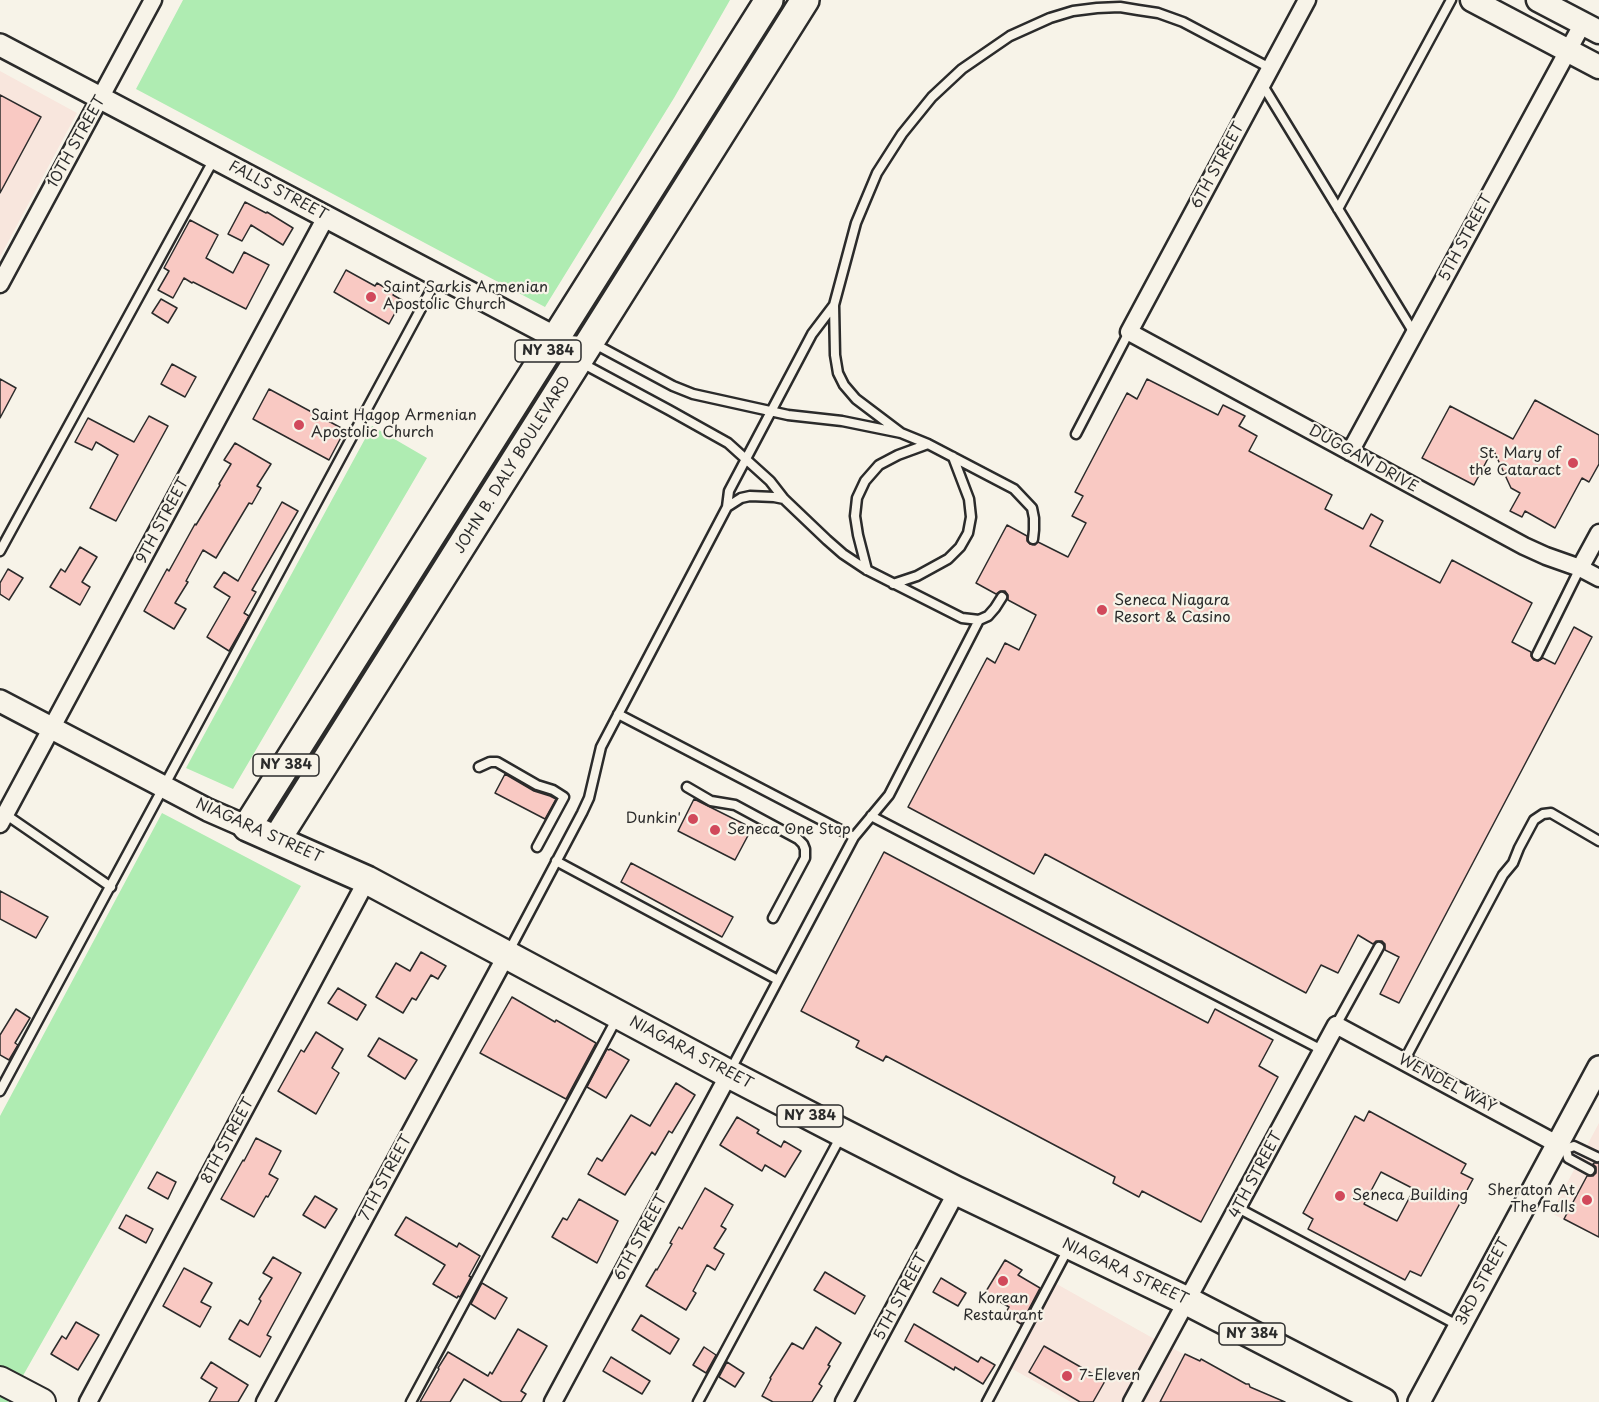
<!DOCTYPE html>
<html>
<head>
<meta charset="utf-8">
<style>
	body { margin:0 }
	canvas { display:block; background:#f7f3e8 }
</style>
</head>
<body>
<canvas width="1599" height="1402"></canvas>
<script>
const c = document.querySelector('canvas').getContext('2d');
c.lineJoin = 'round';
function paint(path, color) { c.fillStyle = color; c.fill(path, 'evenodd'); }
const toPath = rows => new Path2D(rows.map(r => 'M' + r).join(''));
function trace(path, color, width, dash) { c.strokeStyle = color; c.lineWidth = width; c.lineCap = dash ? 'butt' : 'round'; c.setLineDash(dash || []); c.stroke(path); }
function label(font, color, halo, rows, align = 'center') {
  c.font = font + ' "Playpen Sans",sans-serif'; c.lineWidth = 4.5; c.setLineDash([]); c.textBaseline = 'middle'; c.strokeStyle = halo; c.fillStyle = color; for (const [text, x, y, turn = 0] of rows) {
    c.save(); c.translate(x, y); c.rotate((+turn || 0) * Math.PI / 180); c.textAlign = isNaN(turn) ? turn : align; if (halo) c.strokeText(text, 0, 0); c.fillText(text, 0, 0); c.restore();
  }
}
paint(toPath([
	[0,71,77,113,0,257],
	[1599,1123,1599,1238,1551,1213],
	[1055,1283,1149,1336,1276,1402,1071,1402,1009,1367]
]), '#f8e6dd');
paint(toPath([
	[183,0,730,0,674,98,545,307,136,89],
	[372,426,427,458,233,789,186,768],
	[162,813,301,886,8,1402,0,1402,0,1116]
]), '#afecb2');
const building = toPath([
	[0,95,41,117,0,193,0,95],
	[245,202,266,213,267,212,293,228,283,245,251,225,242,241,228,234,245,202],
	[190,220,218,235,206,258,233,273,244,252,269,265,246,309,193,282,192,283,184,278,173,298,158,290,169,271,164,268,190,220],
	[346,270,375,286,377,283,394,293,393,295,402,300,389,324,334,292,346,270],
	[161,299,177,308,168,323,152,313,161,299],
	[172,364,196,377,185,397,161,384,172,364],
	[0,379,16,388,0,418,0,379],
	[1147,379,1218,415,1223,405,1245,416,1239,426,1257,436,1249,451,1332,495,1325,509,1363,529,1371,514,1383,521,1370,546,1440,583,1452,560,1532,603,1512,642,1531,652,1531,656,1534,660,1538,661,1543,658,1555,664,1574,627,1592,637,1399,1003,1380,994,1399,957,1385,950,1385,944,1382,941,1376,941,1373,944,1358,935,1338,973,1321,965,1306,993,1045,854,1034,874,908,807,987,658,995,663,1005,643,1019,650,1036,615,1008,600,1008,595,1005,591,1000,591,996,594,976,583,1007,525,1027,536,1027,541,1030,544,1035,545,1038,542,1068,557,1086,523,1072,516,1083,496,1075,492,1127,393,1137,399,1147,379],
	[269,389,345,430,329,460,253,419,269,389],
	[1535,400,1599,435,1599,464,1589,482,1582,478,1555,528,1525,511,1522,517,1510,511,1520,493,1511,488,1493,449,1474,485,1422,458,1450,406,1513,439,1535,400],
	[149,416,168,426,116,521,90,508,118,455,96,442,92,450,75,442,88,418,134,442,149,416],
	[235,443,271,464,257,486,261,488,252,504,249,503,216,558,203,550,186,581,188,582,175,603,186,609,174,629,144,611,167,569,169,571,195,524,196,525,220,485,219,484,231,464,224,460,235,443],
	[282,502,298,511,252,590,256,592,244,613,249,616,229,651,207,637,230,597,214,587,224,572,238,581,282,502],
	[80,547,97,557,82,582,90,587,80,605,50,587,61,569,65,572,80,547],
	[8,569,23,578,9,600,0,594,0,583,8,569],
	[505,774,534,791,550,796,556,799,545,819,495,793,505,774],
	[694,799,752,828,735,860,678,831,694,799],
	[884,852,1208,1023,1215,1009,1273,1040,1259,1066,1278,1077,1201,1222,1142,1191,1139,1197,1113,1183,1115,1177,886,1056,883,1061,856,1047,859,1041,801,1011,884,852],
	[631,863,733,917,722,937,621,882,631,863],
	[0,891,48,917,36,938,0,919,0,891],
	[421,952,446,966,438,979,431,975,416,1000,412,998,403,1013,376,997,396,963,410,971,421,952],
	[338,988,366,1005,357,1020,328,1003,338,988],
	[512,997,555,1022,556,1020,596,1043,566,1099,480,1053,512,997],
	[16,1009,30,1018,15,1043,18,1045,9,1060,0,1055,0,1035,16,1009],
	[316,1032,343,1049,332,1068,339,1073,316,1114,278,1091,301,1050,304,1052,316,1032],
	[379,1038,417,1060,405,1079,368,1056,379,1038],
	[607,1049,609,1050,610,1049,629,1060,606,1098,587,1087,607,1049],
	[676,1083,695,1095,672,1133,669,1131,655,1155,652,1152,625,1195,588,1174,597,1158,602,1161,631,1115,650,1126,676,1083],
	[1369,1111,1466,1164,1461,1173,1473,1179,1421,1276,1410,1271,1405,1280,1308,1229,1313,1219,1303,1213,1355,1116,1364,1121,1369,1111],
	[1381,1172,1414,1189,1397,1221,1364,1204,1381,1172],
	[737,1117,759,1130,757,1133,781,1147,784,1141,801,1151,785,1177,765,1165,762,1171,720,1145,737,1117],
	[256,1138,281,1151,269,1174,278,1179,268,1197,266,1196,254,1217,221,1199,243,1160,244,1161,256,1138],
	[1594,1163,1599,1163,1599,1237,1564,1219,1587,1176,1593,1176,1596,1173,1596,1167,1593,1164,1594,1163],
	[157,1172,176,1182,168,1199,148,1188,157,1172],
	[705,1188,733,1205,721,1226,726,1229,714,1248,724,1254,715,1270,707,1265,693,1291,696,1293,686,1310,646,1286,656,1269,657,1270,672,1244,670,1243,679,1227,682,1229,705,1188],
	[315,1196,337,1209,325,1228,303,1215,315,1196],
	[579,1199,618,1221,597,1263,552,1237,563,1218,567,1220,579,1199],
	[126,1215,153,1229,146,1243,119,1228,126,1215],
	[406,1217,457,1247,459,1243,480,1256,469,1276,471,1277,460,1297,458,1296,457,1298,433,1284,445,1265,395,1235,406,1217],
	[273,1257,301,1273,267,1335,271,1337,260,1357,229,1339,240,1320,248,1325,261,1301,259,1299,272,1278,263,1273,273,1257],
	[1005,1260,1022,1270,1018,1275,1040,1288,1021,1324,1005,1314,1009,1307,985,1293,1005,1260],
	[184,1268,212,1283,201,1302,211,1307,200,1327,163,1306,184,1268],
	[825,1272,865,1296,855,1314,814,1290,825,1272],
	[941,1278,966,1293,958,1306,933,1292,941,1278],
	[482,1283,507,1298,495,1319,471,1304,482,1283],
	[641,1315,679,1339,670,1354,632,1330,641,1315],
	[76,1322,99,1335,78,1370,51,1354,62,1336,66,1339,76,1322],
	[914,1324,978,1362,981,1357,995,1365,983,1384,955,1367,954,1370,905,1341,914,1324],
	[816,1327,841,1343,828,1365,830,1366,819,1384,822,1386,812,1402,773,1402,762,1396,771,1379,770,1378,792,1343,803,1349,816,1327],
	[518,1329,547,1346,521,1391,526,1394,521,1402,502,1402,464,1379,450,1402,420,1402,439,1369,438,1368,448,1352,488,1376,490,1372,492,1374,518,1329],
	[1044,1346,1105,1381,1093,1402,1080,1402,1029,1372,1044,1346],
	[704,1347,716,1355,706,1373,693,1365,704,1347],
	[1185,1354,1200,1361,1201,1359,1246,1384,1249,1384,1250,1387,1285,1402,1160,1402,1185,1354],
	[611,1357,650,1381,642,1394,603,1371,611,1357],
	[211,1362,248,1385,238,1402,209,1402,217,1388,201,1378,211,1362],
	[727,1362,744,1373,735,1387,719,1377,727,1362]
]);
paint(building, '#f9c9c3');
trace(building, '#2b2b2b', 1.5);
const service = toPath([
	[1262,84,1414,333],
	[1338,209,1451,0],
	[559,339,591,342,673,386,693,394,788,415,842,421,901,433,928,444,1014,489,1032,508,1034,518,1034,530,1033,539],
	[558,341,578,361,669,410,728,443,770,481,784,499,827,540,843,554,867,570,962,618,979,620,988,616,995,608,1002,597],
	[901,433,856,399,844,385,838,373,835,355,834,305,856,223,877,173,902,134,932,97,962,69,1010,36,1050,18,1073,11,1097,8,1120,7,1138,10,1158,13,1183,22,1270,68],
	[1076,434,1129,332],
	[727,507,741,498,750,496,774,497,784,499],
	[0,551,214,159],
	[867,570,858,535,855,516,857,498,865,481,879,465,898,455,928,444],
	[893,584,917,576,948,559,960,547,968,533,971,517,969,499,953,457],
	[1537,655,1580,568],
	[618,714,854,837],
	[479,767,490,762,497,762,537,785,553,790,564,797,537,847],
	[687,787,711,801,735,805,798,839,803,844,805,849,805,858,773,918],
	[5,814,111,887],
	[871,816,1322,1050],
	[556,861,778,980],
	[509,951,582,813,589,798,601,747,727,507,729,491,812,334,834,305],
	[1336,1025,1379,947],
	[1404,1061,1503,875,1513,863,1519,848,1534,820,1543,814,1551,813,1599,841],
	[730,1071,854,837,889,795,979,620],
	[0,1091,438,277],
	[1557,1144,1566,1149,1574,1146,1597,1157],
	[1566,1149,1568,1158,1590,1170],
	[1238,1208,1459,1326],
	[411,1402,617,1018],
	[698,1402,841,1136],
	[987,1402,1068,1249]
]);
const minor = toPath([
	[1307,0,1129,332,1524,546,1546,556,1580,568,1599,578],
	[0,284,153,0],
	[1350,452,1583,23],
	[1580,568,1599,533],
	[0,824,326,217],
	[88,1402,367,880],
	[265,1402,507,954],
	[553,1402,729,1074],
	[844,1402,957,1191],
	[1132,1402,1336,1025,1557,1144]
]);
const tertiary = toPath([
	[0,45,556,338],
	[0,701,208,810,247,827],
	[1419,1402,1599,1067]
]);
const secondary = toPath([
	[1472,0,1599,67],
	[1538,0,1599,32]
]);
const primary = toPath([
	[0,1380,42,1402]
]);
const trunk = toPath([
	[769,0,247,827,367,880,729,1074,843,1133,957,1191,1187,1301,1383,1402],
	[277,839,805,0]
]);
trace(service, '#2b2b2b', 13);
trace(minor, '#2b2b2b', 21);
trace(tertiary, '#2b2b2b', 26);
trace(secondary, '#2b2b2b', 27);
trace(primary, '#2b2b2b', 30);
trace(trunk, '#2b2b2b', 32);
trace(service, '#f7f3e8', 8);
trace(minor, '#f7f3e8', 16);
trace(tertiary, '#f7f3e8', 21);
trace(secondary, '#f7f3e8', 22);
trace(primary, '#f7f3e8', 26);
trace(trunk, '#f7f3e8', 27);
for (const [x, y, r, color] of [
	[371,297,6,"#d1495b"],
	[299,425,6,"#d1495b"],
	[1573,463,6,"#d1495b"],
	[1102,610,6,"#d1495b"],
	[693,819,6,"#d1495b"],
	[715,830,6,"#d1495b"],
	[1340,1196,6,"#d1495b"],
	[1587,1200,6,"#d1495b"],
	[1003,1281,6,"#d1495b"],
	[1067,1376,6,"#d1495b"]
]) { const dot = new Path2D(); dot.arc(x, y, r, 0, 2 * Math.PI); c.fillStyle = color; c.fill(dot); trace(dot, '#f7f3e8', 2); }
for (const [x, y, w] of [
	[548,351,66],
	[286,765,66],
	[810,1116,66],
	[1252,1334,66]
]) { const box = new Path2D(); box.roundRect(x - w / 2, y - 11, w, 22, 4.5); c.fillStyle = '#f7f3e8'; c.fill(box); trace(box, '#2b2b2b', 1.5); }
label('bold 14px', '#2b2b2b', null, [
	["NY 384",548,351],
	["NY 384",286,765],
	["NY 384",810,1116],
	["NY 384",1252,1334]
]);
label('15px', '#2b2b2b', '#f7f3e8', [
	["10TH STREET",77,142,-61],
	["6TH STREET",1218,166,-62],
	["FALLS STREET",278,191,28],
	["5TH STREET",1466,238,-62],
	["DUGGAN DRIVE",1363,459,29],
	["JOHN B. DALY BOULEVARD",513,465,-58],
	["9TH STREET",163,521,-62],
	["NIAGARA STREET",259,831,24],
	["NIAGARA STREET",691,1053,28],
	["WENDEL WAY",1447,1084,28],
	["8TH STREET",228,1141,-62],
	["4TH STREET",1256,1175,-62],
	["7TH STREET",386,1178,-62],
	["6TH STREET",641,1238,-62],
	["NIAGARA STREET",1125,1272,25],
	["3RD STREET",1483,1282,-62],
	["5TH STREET",901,1297,-62]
]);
label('15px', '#2b2b2b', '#f7f3e8', [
	["Saint Sarkis Armenian",383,288],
	["Apostolic Church",383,305],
	["Saint Hagop Armenian",311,416],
	["Apostolic Church",311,433],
	["St. Mary of",1561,454,"right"],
	["the Cataract",1561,471,"right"],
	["Seneca Niagara",1114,601],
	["Resort & Casino",1114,618],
	["Dunkin'",681,819,"right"],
	["Seneca One Stop",727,830],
	["Sheraton At",1575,1191,"right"],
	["The Falls",1575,1208,"right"],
	["Seneca Building",1352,1196],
	["Korean",1003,1299,"center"],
	["Restaurant",1003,1316,"center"],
	["7-Eleven",1079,1376]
], 'left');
</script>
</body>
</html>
